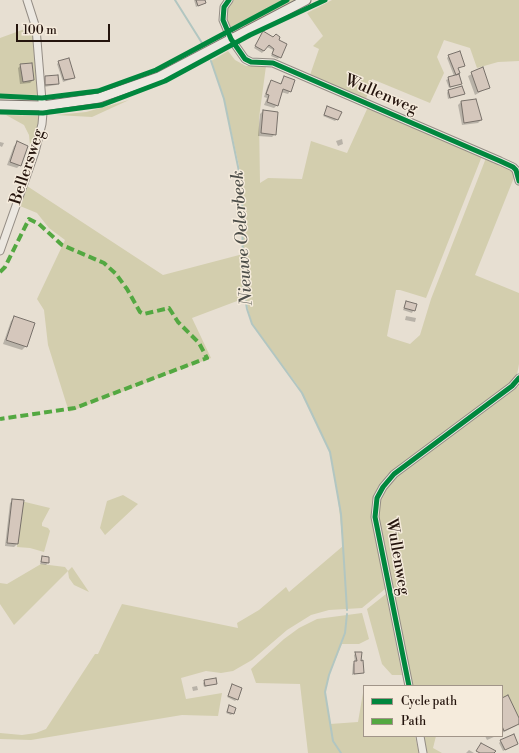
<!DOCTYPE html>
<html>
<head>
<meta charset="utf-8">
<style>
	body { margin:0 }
	#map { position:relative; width:519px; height:753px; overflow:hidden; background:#e7dfd2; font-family:"Libre Bodoni",serif }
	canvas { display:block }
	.legend { position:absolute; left:363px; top:685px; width:140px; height:52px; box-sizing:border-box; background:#f5ebdc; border:1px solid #a19589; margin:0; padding:5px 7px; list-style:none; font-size:12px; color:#24140d }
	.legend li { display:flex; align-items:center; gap:8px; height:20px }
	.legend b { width:20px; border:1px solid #a19589 }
	.scale { position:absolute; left:16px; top:24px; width:94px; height:18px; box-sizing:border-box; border:2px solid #24140d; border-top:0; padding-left:5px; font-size:12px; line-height:14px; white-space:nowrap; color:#24140d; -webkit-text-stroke:3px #f5ebdc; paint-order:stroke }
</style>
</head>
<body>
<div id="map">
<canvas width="519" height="753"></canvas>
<ul class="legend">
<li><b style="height:5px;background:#00873e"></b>Cycle path</li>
<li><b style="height:5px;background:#53a841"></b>Path</li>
</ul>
<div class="scale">100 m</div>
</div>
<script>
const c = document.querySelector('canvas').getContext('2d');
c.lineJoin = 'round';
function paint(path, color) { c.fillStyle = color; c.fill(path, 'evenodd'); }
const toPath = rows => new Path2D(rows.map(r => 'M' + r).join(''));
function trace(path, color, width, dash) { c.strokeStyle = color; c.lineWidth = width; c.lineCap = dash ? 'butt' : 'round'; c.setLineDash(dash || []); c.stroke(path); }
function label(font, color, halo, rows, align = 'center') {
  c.font = font + ' "Libre Bodoni",serif'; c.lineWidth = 3; c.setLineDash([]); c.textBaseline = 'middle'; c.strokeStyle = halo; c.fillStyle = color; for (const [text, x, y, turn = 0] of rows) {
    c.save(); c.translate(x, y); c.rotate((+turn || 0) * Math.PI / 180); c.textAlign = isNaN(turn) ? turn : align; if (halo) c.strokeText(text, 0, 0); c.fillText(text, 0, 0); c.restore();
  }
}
paint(toPath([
	[231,0,284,0,231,27,226,23,224,9],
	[289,0,296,0,252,24,239,26],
	[332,0,519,0,519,61,498,62,477,68,470,48,444,40,437,57,444,73,430,103,372,79,366,99,310,75,319,49,313,46,323,36,307,13],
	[33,26,39,95,0,94,0,38],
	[228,51,235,60,246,66,266,66,259,118,260,183,268,178,302,179,311,141,347,153,368,107,482,156,426,298,400,290,396,290,387,336,391,338,410,344,420,335,431,299,486,158,511,168,515,175,475,275,519,293,519,364,517,375,508,387,387,475,378,487,372,501,371,512,385,589,362,608,329,610,311,615,287,630,252,660,233,671,221,673,206,671,181,678,186,699,222,693,218,716,182,715,31,740,0,739,0,733,22,735,36,733,46,729,95,654,98,654,122,604,238,628,237,623,259,610,286,587,289,592,343,546,337,488,330,452,298,386,252,324,245,298,192,318,211,358,69,412,48,345,44,310,37,299,65,240,49,228,37,213,20,206,27,186,163,275,243,254,243,203,239,166,224,99,211,61],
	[129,100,92,117,56,115,86,112],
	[6,115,41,116,31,156,29,135,24,125],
	[519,386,519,726,502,701,502,686,411,686,378,511,378,504,383,492,393,479],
	[123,495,138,504,105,535,100,528,107,501],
	[21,501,50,508,42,523,42,526,48,528,50,531,44,552,30,548,17,547],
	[41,564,65,567,68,571,72,567,89,592,74,585,69,578,68,571,14,625,0,604,0,583,7,584],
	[386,594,400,664,402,675,392,675,382,664,368,613,367,609],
	[362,613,369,639,359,644,342,644,329,675,325,692,330,724,358,722,364,687,364,736,415,736,419,753,308,753,300,684,256,683,251,669,284,639,299,628,317,619],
	[422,736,436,736,433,748,442,753,425,753]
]), '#d3ceae');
paint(toPath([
	[194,0,204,0,205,3,196,7],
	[262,34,286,45,278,59,271,56,273,50,267,47,262,53,254,48],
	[449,56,464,65,457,69,460,84,449,88,446,80,454,76,447,58],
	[59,62,73,77,72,79,63,82,57,64],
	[21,65,33,80,30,83,20,84,18,68],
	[482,69,489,87,475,95,468,76],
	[57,76,58,83,56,85,44,87,43,79,45,77],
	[284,78,290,91,288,94,281,92,277,105,274,108,264,105,267,98,264,97,268,85,271,82,280,84],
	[448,91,463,94,448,99,447,93],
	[461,102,481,120,478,123,462,125,458,105],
	[328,107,337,119,335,121,323,116],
	[263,111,275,134,272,137,258,136,260,114],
	[342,139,343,144,338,146,336,141],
	[0,142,4,143,2,147,0,146],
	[17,143,20,165,17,168,7,165,14,146],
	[406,302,416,305,412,313,403,310],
	[406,316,416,318,415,322,405,320],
	[15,317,26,346,22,350,3,344,11,321],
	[13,500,23,501,17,544,14,547,5,546,10,503],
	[42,557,48,563,46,565,40,564],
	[356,653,363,672,352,675,353,664,355,662,354,655],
	[205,681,216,683,204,687,203,683],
	[233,685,237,699,235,701,227,697],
	[197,686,198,690,193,691,192,687],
	[502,699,519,720,519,723,516,726,502,733],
	[230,706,233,713,231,715,226,713],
	[485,736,496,736,487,740],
	[501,741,517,744,503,751,499,743],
	[469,750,474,753,466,753]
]), '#0003');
trace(toPath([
	[175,0,202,43],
	[211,61,224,99,242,186,243,284,247,309,252,324,302,393,330,452,341,514,347,610],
	[341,753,333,741,325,692,329,675,345,633,347,614]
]), '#b2c6c1', 2);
const building = toPath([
	[196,0,205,0,206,3,198,6,196,0],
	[263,31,273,37,276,34,280,37,279,40,287,44,281,58,272,54,274,49,269,45,264,51,255,46,263,31],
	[460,51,465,66,458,68,460,73,456,75,448,55,460,51],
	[69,58,75,78,64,80,58,61,69,58],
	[32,63,34,80,23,82,20,64,32,63],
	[483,67,490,88,478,92,471,72,483,67],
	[459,74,462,84,450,87,448,77,459,74],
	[58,75,59,84,45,85,45,76,58,75],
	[284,76,295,80,291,92,283,89,278,106,267,102,269,95,266,94,271,80,281,84,284,76],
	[462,86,465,94,450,98,448,90,462,86],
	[476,99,482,120,464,123,461,101,476,99],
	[327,106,342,112,338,120,324,115,327,106],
	[263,110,278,112,276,135,261,133,263,110],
	[17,141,28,146,21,166,10,162,17,141],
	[406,301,417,304,415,311,404,308,406,301],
	[14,316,35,323,27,347,6,340,14,316],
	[12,499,24,500,18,544,7,543,12,499],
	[42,556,49,557,49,563,41,562,42,556],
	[355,652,362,652,361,661,363,660,364,673,354,674,354,661,357,661,355,652],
	[216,678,217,684,205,686,204,680,216,678],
	[232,684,242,688,238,700,228,696,232,684],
	[508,695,519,718,519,724,504,731,502,726,502,698,508,695],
	[229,705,236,708,234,714,227,712,229,705],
	[514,734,518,744,505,750,500,740,514,734],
	[481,743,496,751,494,753,480,753,476,751,481,743]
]);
paint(building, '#d5c7bc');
trace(building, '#78716a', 1);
const minor = toPath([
	[229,0,224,7,223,20,231,39,245,59,251,62,273,63,500,161,513,167,516,170,519,181],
	[0,251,35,152,42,124,43,113,36,28,27,0],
	[409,686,375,517,377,498,383,487,394,474,512,386,519,378],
	[420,736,423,753]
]);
const secondary = toPath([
	[0,105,43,106,99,98,159,77,306,0]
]);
trace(minor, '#938c84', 9);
trace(secondary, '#78716a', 11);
trace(minor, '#ece8e1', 7);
trace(secondary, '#ece8e1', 9);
trace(toPath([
	[0,272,5,267,29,219,39,224,62,245,104,263,116,274,127,289,140,312,144,314,169,308,178,322,199,343,207,358,75,408,0,419]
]), '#53a841', 4, [8, 4]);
trace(toPath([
	[229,0,224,7,223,20,231,39,245,59,251,62,273,63,500,161,513,167,516,170,519,181],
	[0,96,42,98,98,91,156,70,287,0],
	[0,112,43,113,102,105,165,81,250,35,325,0],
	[409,686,375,517,377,498,383,487,394,474,512,386,519,378]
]), '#00873e', 5);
label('16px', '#24140d', '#f5ebdc', [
	["Wullenweg",381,95,23],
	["Bellersweg",28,167,-72],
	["Wullenweg",397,557,80]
]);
label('italic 17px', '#4e4f4a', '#f5ebdc', [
	["Nieuwe Oelerbeek",243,238,-94]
]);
</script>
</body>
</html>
